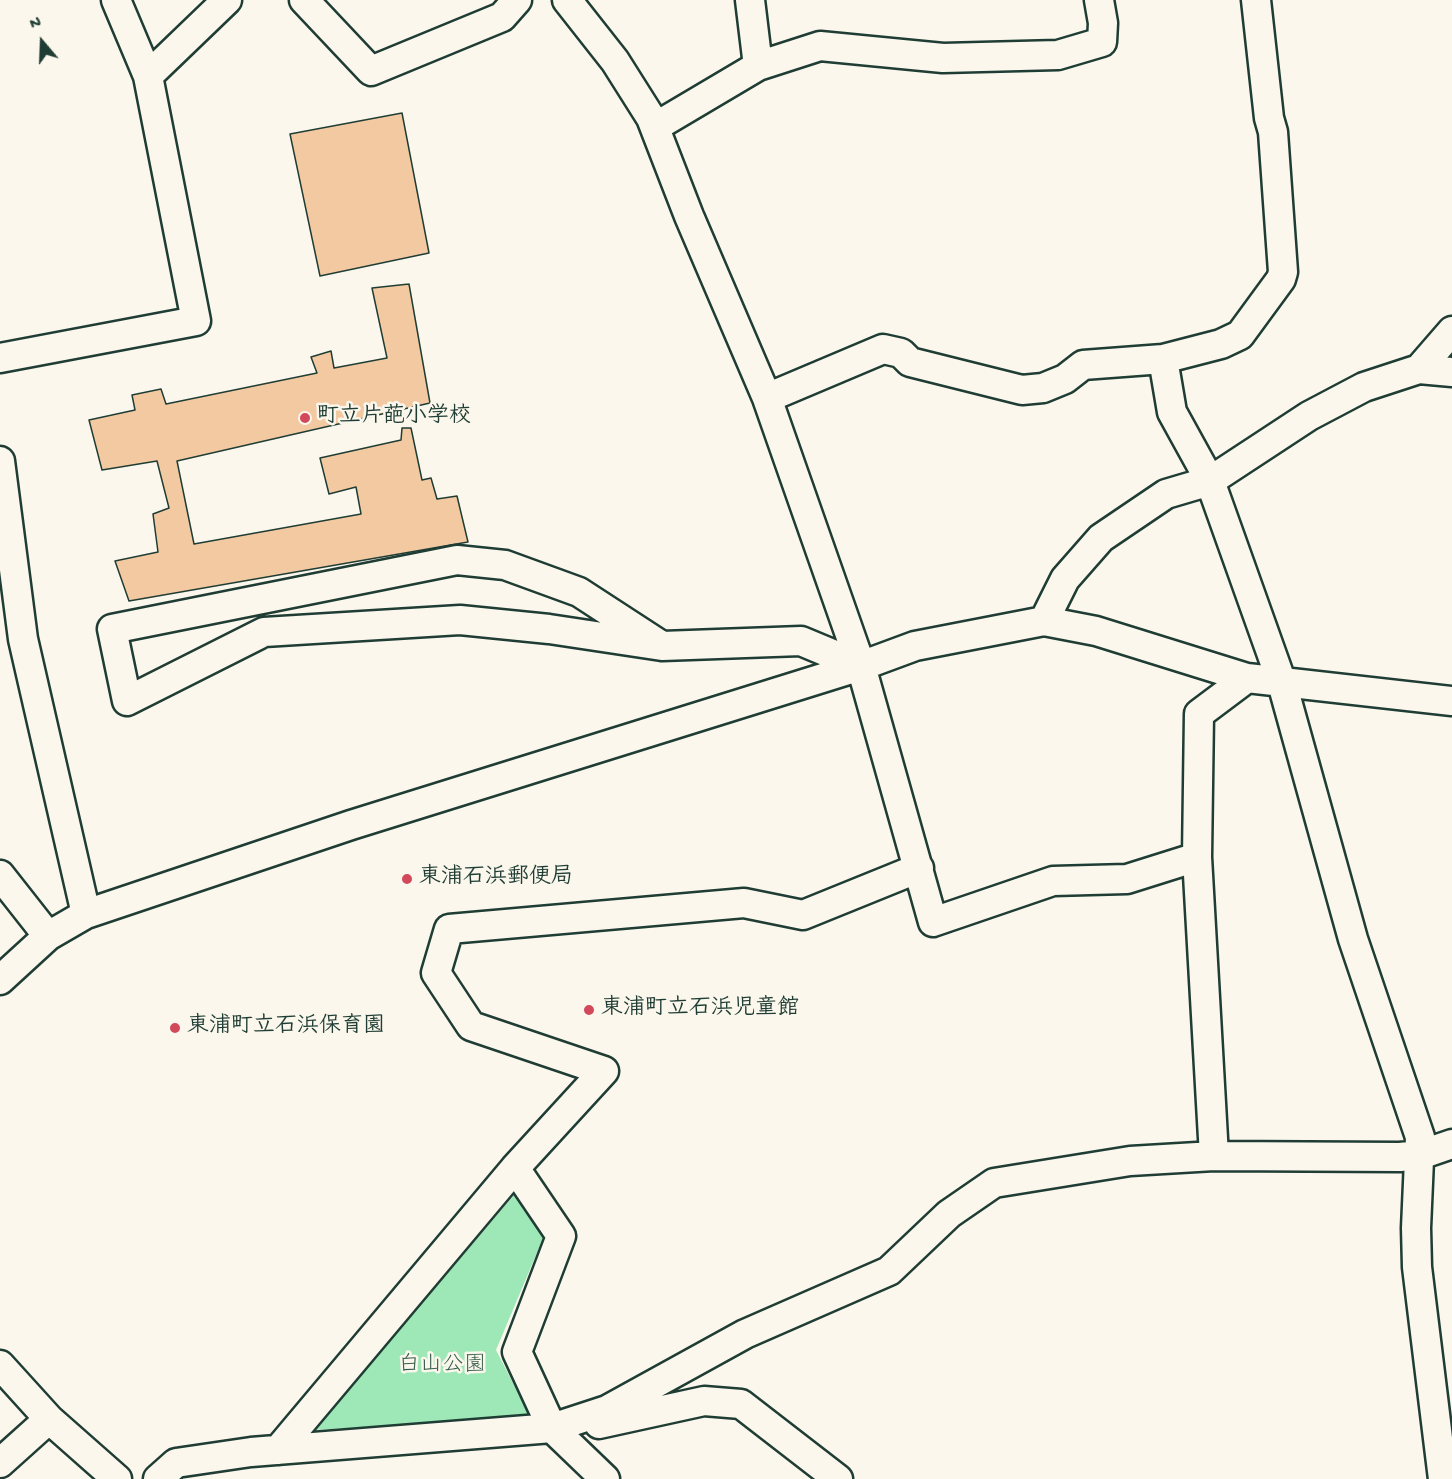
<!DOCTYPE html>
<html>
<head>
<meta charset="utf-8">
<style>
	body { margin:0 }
	#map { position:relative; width:1452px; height:1479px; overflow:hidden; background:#fbf7ec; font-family:"Gochi Hand",sans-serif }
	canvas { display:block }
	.north { position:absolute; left:12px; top:12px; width:60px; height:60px; -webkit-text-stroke:4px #fbf7ec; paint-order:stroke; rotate:341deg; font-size:16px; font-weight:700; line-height:24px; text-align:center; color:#1f3d34 }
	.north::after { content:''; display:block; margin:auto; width:21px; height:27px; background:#1f3d34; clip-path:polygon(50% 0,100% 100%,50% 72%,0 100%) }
</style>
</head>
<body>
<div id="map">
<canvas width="1452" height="1479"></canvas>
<div class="north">N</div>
</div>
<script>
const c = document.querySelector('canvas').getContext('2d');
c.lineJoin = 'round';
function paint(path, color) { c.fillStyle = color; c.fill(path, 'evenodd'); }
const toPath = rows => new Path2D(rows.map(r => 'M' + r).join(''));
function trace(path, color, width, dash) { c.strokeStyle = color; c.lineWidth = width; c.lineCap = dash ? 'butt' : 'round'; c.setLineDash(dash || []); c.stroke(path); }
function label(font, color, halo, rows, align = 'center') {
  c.font = font + ' "Gochi Hand","Klee One",sans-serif'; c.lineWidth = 5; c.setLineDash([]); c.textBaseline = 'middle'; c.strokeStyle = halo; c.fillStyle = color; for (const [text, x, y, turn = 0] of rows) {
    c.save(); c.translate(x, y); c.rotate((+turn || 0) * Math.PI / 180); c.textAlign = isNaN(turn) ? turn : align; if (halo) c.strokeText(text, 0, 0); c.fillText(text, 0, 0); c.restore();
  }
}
paint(toPath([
	[514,1195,544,1236,496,1350,531,1418,313,1430]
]), '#9ee8b7');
const building = toPath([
	[402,113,429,253,320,276,290,134,402,113],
	[409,284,430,403,177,461,194,544,361,514,356,487,329,494,320,458,401,440,402,428,411,428,422,480,431,478,437,499,457,496,468,542,129,601,115,561,158,552,153,514,169,508,157,461,102,470,89,420,135,410,132,395,161,389,166,404,317,373,311,357,331,351,334,368,387,358,372,288,409,284]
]);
paint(building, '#f3c9a2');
trace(building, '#1f3d34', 1.5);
const minor = toPath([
	[304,0,371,71,502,17,517,0],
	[567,0,615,61,651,118,689,216,767,398,861,666,933,922,1053,881,1127,879,1197,857],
	[750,0,758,66],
	[148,76,227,0],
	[655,127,758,66,820,46,943,58,1058,55,1102,42,1103,23,1099,0],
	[0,358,196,321,148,76,116,0],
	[1163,359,1172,412,1210,481,1282,683,1353,939,1420,1137,1416,1228,1417,1267,1443,1479],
	[1419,369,1452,331],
	[767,398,883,349,901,353,910,362,1022,390,1043,388,1065,379,1083,365,1163,359,1221,344,1240,335,1281,279,1283,272,1273,132,1269,118,1256,0],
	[0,461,23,639,86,914],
	[1044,621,1065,579,1101,538,1166,494,1210,481,1309,416,1364,387,1419,369,1452,372],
	[662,646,579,592,505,565,457,560,112,629,127,701,264,632,460,620,549,629,662,646,801,641,861,666],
	[0,875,48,936],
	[0,980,48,936,86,914,351,825,861,666,915,646,1044,621,1096,631,1247,678,1452,701],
	[1214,1156,1197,857,1199,714,1247,678],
	[0,1365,49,1419,117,1479],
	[599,1424,704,1401,741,1404,838,1479],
	[552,1428,517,1352,561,1236,515,1168,604,1071,471,1026,436,973,449,929,744,903,803,915,919,868],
	[552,1428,607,1410,745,1334,889,1271,949,1214,994,1183,1130,1161,1214,1156,1400,1157,1420,1155,1452,1144],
	[278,1450,515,1168],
	[0,1463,49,1419],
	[158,1479,176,1463,251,1452,552,1428,605,1479]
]);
trace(minor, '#1f3d34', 33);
trace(minor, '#fbf7ec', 28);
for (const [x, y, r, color] of [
	[305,418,6,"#d1495b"],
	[407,879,6,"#d1495b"],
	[589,1010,6,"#d1495b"],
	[175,1028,6,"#d1495b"]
]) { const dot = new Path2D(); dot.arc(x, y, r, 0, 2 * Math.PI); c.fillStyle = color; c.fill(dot); trace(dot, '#fbf7ec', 2); }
label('bold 22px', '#1f3d34', '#fbf7ec', [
	["町立片葩小学校",317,418],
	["東浦石浜郵便局",419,879],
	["東浦町立石浜児童館",601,1010],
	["東浦町立石浜保育園",187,1028]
], 'left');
label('22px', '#385f4e', '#fbf7ec', [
	["白山公園",442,1367]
]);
</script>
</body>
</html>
